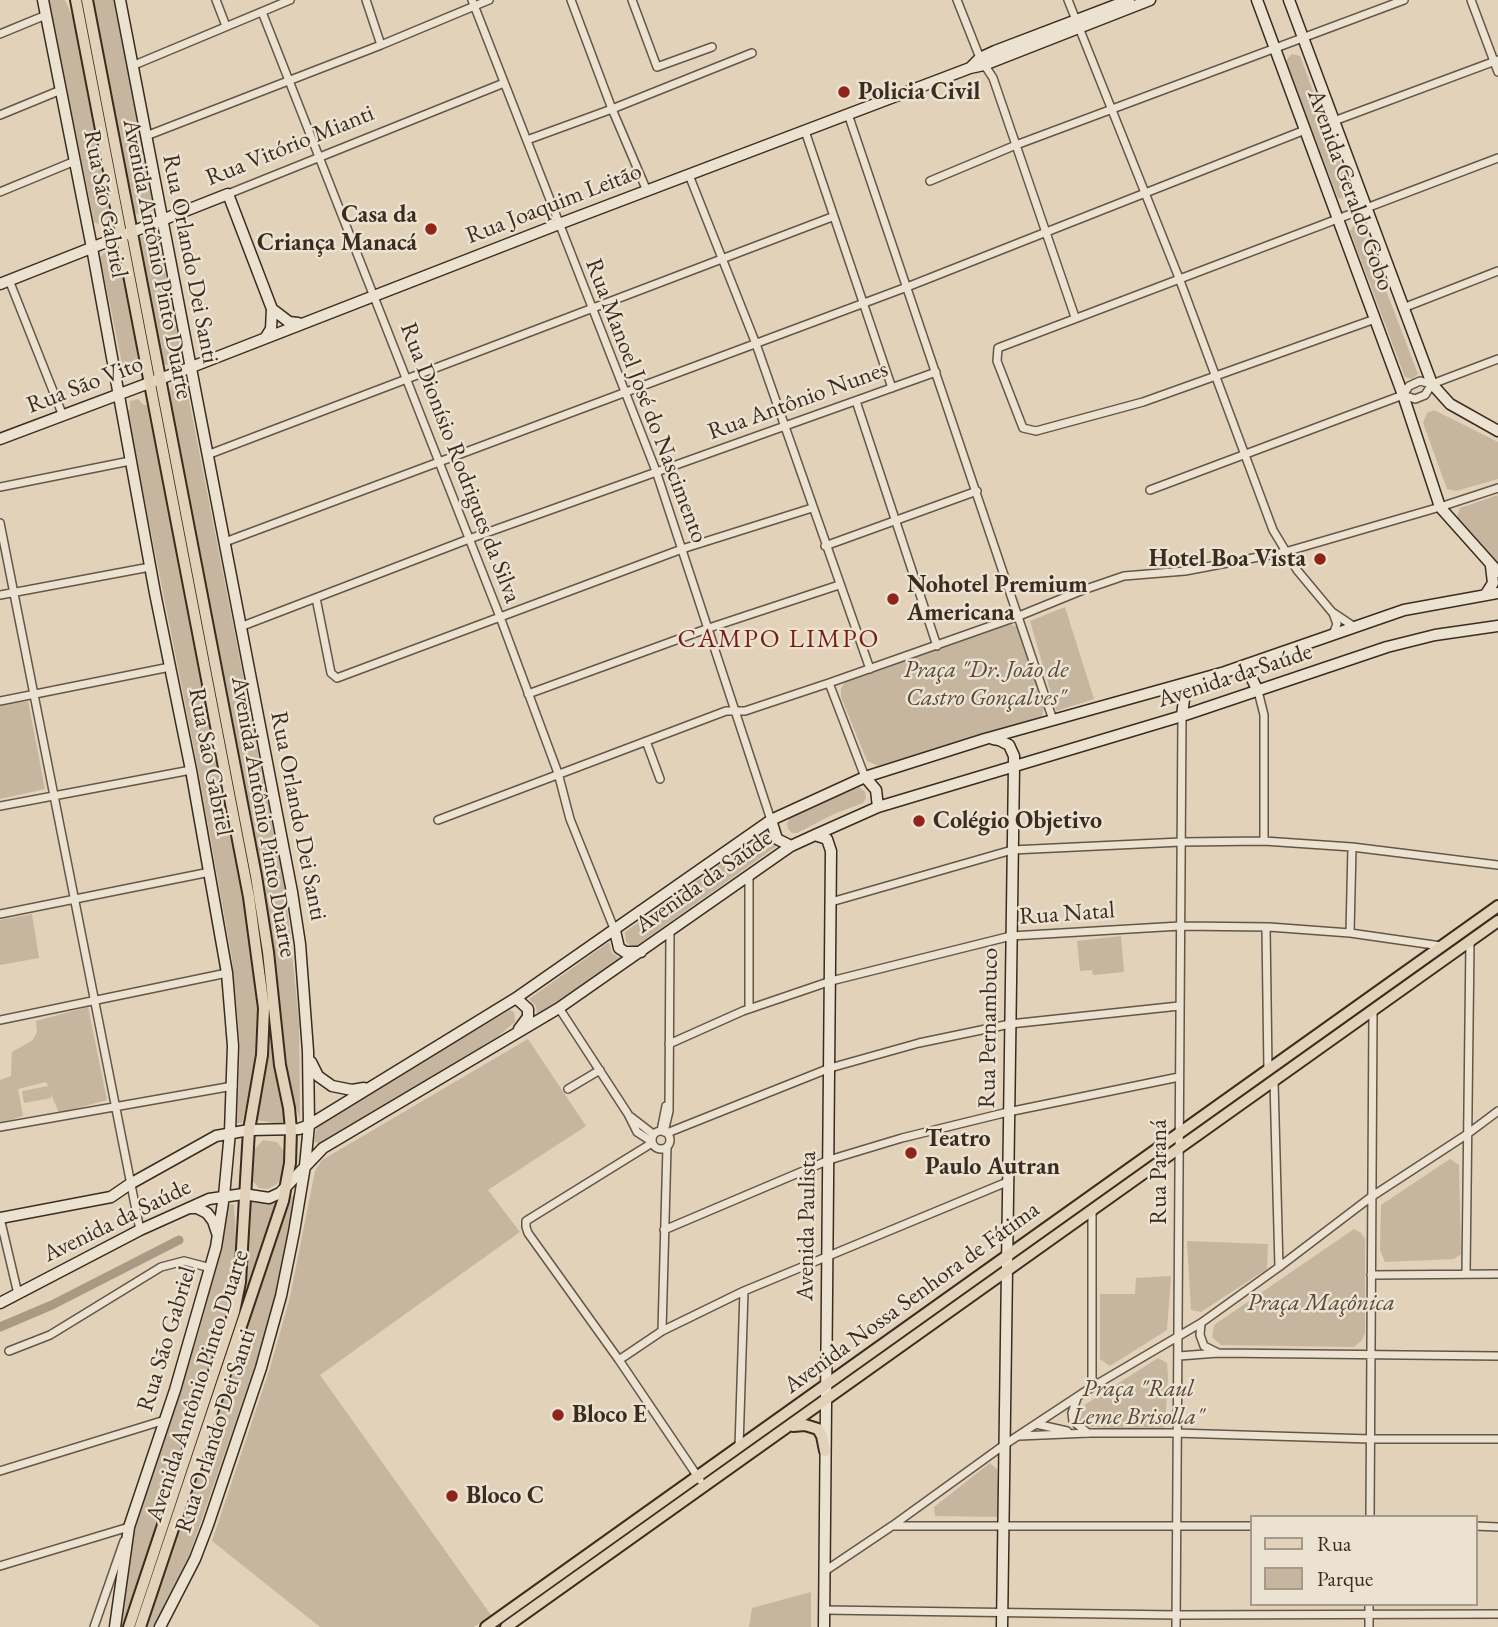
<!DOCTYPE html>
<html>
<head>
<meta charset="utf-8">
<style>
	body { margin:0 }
	#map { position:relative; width:1498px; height:1627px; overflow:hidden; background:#e2d2b9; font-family:"EB Garamond",serif }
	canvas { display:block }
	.legend { position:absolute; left:1250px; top:1515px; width:228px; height:91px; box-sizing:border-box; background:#ece2d2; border:2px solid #a5998b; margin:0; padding:9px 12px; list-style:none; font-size:21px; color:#3b2c20 }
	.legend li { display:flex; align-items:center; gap:14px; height:35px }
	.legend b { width:35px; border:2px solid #a5998b }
</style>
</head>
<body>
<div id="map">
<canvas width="1498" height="1627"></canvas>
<ul class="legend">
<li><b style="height:9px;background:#e2d2b9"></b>Rua</li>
<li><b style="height:19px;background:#c6b69f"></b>Parque</li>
</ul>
</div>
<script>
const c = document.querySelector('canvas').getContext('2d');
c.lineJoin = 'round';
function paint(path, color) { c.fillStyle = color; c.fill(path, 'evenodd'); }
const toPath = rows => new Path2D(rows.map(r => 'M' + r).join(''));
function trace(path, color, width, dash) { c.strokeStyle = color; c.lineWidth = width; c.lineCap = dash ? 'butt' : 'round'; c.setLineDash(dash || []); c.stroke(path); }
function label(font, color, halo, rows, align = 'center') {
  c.font = font + ' "EB Garamond",serif'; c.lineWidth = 5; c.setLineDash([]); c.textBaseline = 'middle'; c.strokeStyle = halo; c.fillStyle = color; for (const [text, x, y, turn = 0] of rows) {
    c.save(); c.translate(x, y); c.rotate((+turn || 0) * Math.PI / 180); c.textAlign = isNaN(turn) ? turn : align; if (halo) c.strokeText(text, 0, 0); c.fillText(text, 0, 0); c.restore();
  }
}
paint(toPath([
	[49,0,65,0,76,25,113,213,109,223,101,225,94,222],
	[91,0,114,0,154,209,149,214,141,215,133,212],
	[1292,54,1300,56,1351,193,1344,199,1338,198,1286,63,1288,58],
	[1355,224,1361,225,1418,374,1412,379,1405,377,1350,231],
	[154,234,159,237,181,353,174,362,167,365,162,363,138,238],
	[119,248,141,371,129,374,124,373,100,257,104,253],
	[180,381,183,383,184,390,187,390,286,894,299,1022,300,1119,289,1088,166,397,169,396,172,384],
	[138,399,144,405,147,405,246,898,259,1009,256,1065,242,1123,237,1123,240,1045,232,959,198,769,127,411,130,409,130,401],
	[1434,410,1498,442,1498,479,1456,491,1447,489,1423,423,1427,413],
	[1498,495,1498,566,1456,519,1460,508],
	[1065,607,1094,699,1056,711,1030,621],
	[1010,624,1018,627,1045,704,1042,716,1036,720,879,766,867,761,841,697,841,689,845,682],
	[28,701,45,789,0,799,0,706],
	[859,787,865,792,866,798,863,803,834,814,797,833,792,833,788,829,787,823,790,818,837,794],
	[767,831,768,839,777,846,636,946,630,945,626,941,625,932],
	[32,914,39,958,0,965,0,920],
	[1121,936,1124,972,1093,975,1092,970,1080,971,1077,941],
	[609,942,612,953,621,959,537,1015,536,1006,529,999],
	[88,1007,107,1100,59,1113,51,1094,51,1098,24,1103,22,1091,48,1086,46,1082,18,1089,23,1116,0,1123,0,1080,11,1076,12,1052,33,1040,37,1032,36,1021],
	[510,1010,514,1012,515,1022,497,1037,320,1144,314,1142,317,1124],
	[269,1032,271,1032,285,1119,281,1124,255,1120,266,1065],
	[528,1039,586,1126,488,1190,520,1232,320,1375,491,1615,474,1627,320,1627,212,1541,270,1368,290,1297,315,1171,322,1160],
	[263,1140,277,1142,284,1151,281,1179,277,1184,268,1189,259,1188,251,1179,253,1151],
	[1450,1159,1459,1165,1461,1254,1454,1259,1385,1262,1380,1250,1381,1205],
	[291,1196,294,1196,289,1232,276,1295,255,1366,189,1556,154,1627,144,1627,266,1263],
	[251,1200,259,1203,274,1202,276,1205,241,1309,247,1204],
	[228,1204,234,1205,237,1254,230,1308,124,1627,120,1627,135,1524,198,1335,218,1260],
	[1354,1229,1361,1233,1365,1239,1365,1333,1362,1340,1354,1347,1221,1345,1212,1337,1214,1325],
	[1187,1241,1268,1244,1267,1269,1201,1312,1191,1310],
	[1171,1276,1167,1330,1110,1366,1100,1359,1100,1294,1135,1294,1136,1278],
	[1158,1358,1167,1363,1168,1376,1165,1427,1162,1433,1083,1426,1075,1417,1078,1409],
	[990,1463,997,1469,999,1517,935,1516,934,1507],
	[811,1592,811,1627,749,1627,752,1608]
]), '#c6b69f');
trace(toPath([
	[0,1327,52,1305,179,1240]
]), '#a99a85', 9);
const street = toPath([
	[216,0,226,26],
	[366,0,381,45],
	[472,0,656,471,771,820],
	[571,0,612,109,647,191],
	[632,0,657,67,712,47],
	[957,0,980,58,993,78,1075,317],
	[1068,0,1179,278,1273,530,1297,570,1332,612,1353,626],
	[1471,0,1498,72],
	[262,12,500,617,558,773,570,819,615,931],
	[0,34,46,15],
	[132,66,290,0],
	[848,114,1053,720],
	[0,115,61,90],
	[1334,121,1498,60],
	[805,131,892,388],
	[146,136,381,45,489,0],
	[527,140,612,109,752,53],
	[689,175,756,344,870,669],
	[930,181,1016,145,1404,0],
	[0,192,75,161],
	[228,194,504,83],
	[9,280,63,416],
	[1403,308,1498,271],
	[1375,319,1143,402,1036,431,1023,428,997,361,998,348,1498,158],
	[1403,395,1415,399,1425,395,1432,384],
	[856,401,937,646],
	[207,455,832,217],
	[0,487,130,461],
	[1150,490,1403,395,1409,386,1420,381,1432,384,1498,359],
	[0,523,140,1230],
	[225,542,907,287,1305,130],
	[825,546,977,491],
	[0,595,150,567],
	[316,598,331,673,337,678,682,549,812,508],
	[1333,613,1337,624,1333,634],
	[240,627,469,539,936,372],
	[829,683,865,777],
	[1258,691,1264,715,1264,841],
	[528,694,709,628,839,585],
	[0,701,170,667],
	[646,741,660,779],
	[0,806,191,770],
	[438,820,726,711,745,711,829,683,1019,616,1083,590,1124,576,1185,571,1285,552,1440,507,1498,488],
	[831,902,1012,850,1181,842,1264,841,1352,847,1498,865],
	[0,914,210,872],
	[1266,927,1268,1071],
	[1350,933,1352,847],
	[559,1008,628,1114,637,1132,651,1141],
	[749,1009,749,876],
	[0,1020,227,973],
	[669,1044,743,1011,831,981,1011,936,1180,926,1269,927,1350,933,1441,946],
	[1274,1082,1279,1267],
	[568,1089,600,1070],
	[631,1117,653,1134],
	[0,1127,233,1086],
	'652 1140a9 9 0 1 1 18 0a9 9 0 1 1-18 0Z',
	[661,1131,666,1106],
	[664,1132,669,1111,670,932],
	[667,1133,830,1068,919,1043,1010,1024,1179,1006],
	[652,1143,526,1221,526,1227,528,1233,619,1360,700,1480],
	[1092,1211,1092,1387],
	[0,1218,18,1294],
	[664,1230,829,1160,902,1138,1008,1112,1179,1077],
	[1466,1273,1470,941],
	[1371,1275,1498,1274],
	[1201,1323,1200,1335,1204,1346,1218,1353],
	[662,1331,667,1147],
	[9,1351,50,1335,161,1267,184,1261,211,1268],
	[1179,1356,1218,1353,1498,1356],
	[619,1360,662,1331,744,1291,1007,1182],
	[1077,1398,1072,1413,1073,1421,1088,1433],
	[1036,1424,1067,1431],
	[1019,1436,1089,1433,1176,1433,1370,1439,1498,1439],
	[739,1447,744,1291],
	[0,1471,165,1420],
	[1370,1517,1373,1012],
	[892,1526,1251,1526],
	[1475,1526,1498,1527],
	[0,1566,129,1527],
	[825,1571,892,1526,1004,1445,1092,1387,1201,1323,1279,1267,1371,1197,1466,1135,1498,1111],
	[824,1610,1176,1615,1498,1614],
	[94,1627,124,1541],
	[1176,1627,1182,716],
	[1369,1627,1369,1604]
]);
const secondary = toPath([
	[43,0,92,248,155,593,191,770,227,973,233,1046,230,1132,224,1196,216,1247,175,1390,129,1527,115,1627],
	[120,0,292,892,300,944,308,1051,309,1125,305,1166,294,1232,281,1296,261,1368,208,1525,195,1559,160,1627],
	[1257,0,1403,395,1440,507,1498,572],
	[1289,0,1432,384,1450,404,1498,431],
	[970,68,980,58,995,51,1129,0],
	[0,284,228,194,272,309,289,322,298,323],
	[266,337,271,329,272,309],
	[0,439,189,368,559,224,970,68,984,65,1150,0],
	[1486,594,1493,583,1491,566],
	[1238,668,1250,675,1258,691],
	[1182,716,1184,699,1188,690,1204,684],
	[993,739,999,740,1009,745,1014,756,1014,766,1002,1627],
	[865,777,876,790,878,807],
	[771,820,777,839,791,846],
	[815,835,827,839,831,851,824,1627],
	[615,931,619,948,625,952,641,952],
	[516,998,528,1009,528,1017,519,1029],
	[311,1062,318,1076,332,1086,352,1090,364,1088],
	[190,1208,197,1208,207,1213,213,1221,217,1233],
	[0,1218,111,1197,130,1184,216,1136,249,1130,299,1129,309,1125,516,998,771,820,865,777,985,739,1225,672,1404,610,1498,593],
	[0,1303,140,1230,209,1199,243,1194,269,1198,280,1193,323,1148,559,1008,791,846,815,835,878,807,1182,716,1387,647,1435,635,1498,626]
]);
const primary = toPath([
	[76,0,249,897,264,1008,262,1055,249,1130,240,1282,234,1312,129,1627],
	[87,0,256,876,268,952,280,1065,289,1108,291,1130,290,1163,283,1201,140,1627],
	[793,1426,805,1425,818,1429,822,1436,825,1451],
	[486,1627,1498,906],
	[506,1627,1498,921]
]);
trace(street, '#655646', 10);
trace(secondary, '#3b2c20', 13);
trace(primary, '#3b2c20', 14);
trace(street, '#ece2d2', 7);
trace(secondary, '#ece2d2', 10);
trace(primary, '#e2d2b9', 10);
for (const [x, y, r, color] of [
	[844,92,7,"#8f2418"],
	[431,229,7,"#8f2418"],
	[1320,559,7,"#8f2418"],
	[893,599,7,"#8f2418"],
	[919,821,7,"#8f2418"],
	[911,1153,7,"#8f2418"],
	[558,1415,7,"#8f2418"],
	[452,1496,7,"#8f2418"]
]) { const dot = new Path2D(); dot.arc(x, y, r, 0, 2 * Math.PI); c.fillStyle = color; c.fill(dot); trace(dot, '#ece2d2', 2.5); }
label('bold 24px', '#3b2c20', '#ece2d2', [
	["Policia Civil",858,92],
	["Casa da",417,215,"right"],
	["Criança Manacá",417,243,"right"],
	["Hotel Boa Vista",1306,559,"right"],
	["Nohotel Premium",907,585],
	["Americana",907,613],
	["Colégio Objetivo",933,821],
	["Teatro",925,1139],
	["Paulo Autran",925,1167],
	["Bloco E",572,1415],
	["Bloco C",466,1496]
], 'left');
label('24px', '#3b2c20', '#ece2d2', [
	["Rua Vitório Mianti",290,146,-22],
	["Avenida Geraldo Gobo",1350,190,70],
	["Rua São Gabriel",105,204,79],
	["Rua Joaquim Leitão",554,204,-21],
	["Avenida Antônio Pinto Duarte",157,259,79],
	["Rua Orlando Dei Santi",190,259,79],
	["Rua São Vito",85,385,-21],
	["Rua Manoel José do Nascimento",646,401,69],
	["Rua Antônio Nunes",798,401,-20],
	["Rua Dionísio Rodrigues da Silva",460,463,69],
	["Avenida da Saúde",1235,676,-18],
	["Rua São Gabriel",210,762,79],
	["Rua Orlando Dei Santi",298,816,79],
	["Avenida Antônio Pinto Duarte",263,817,80],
	["Avenida da Saúde",704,882,-35],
	["Rua Natal",1067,914,-4],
	["Rua Pernambuco",989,1028,-89],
	["Rua Paraná",1159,1172,-90],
	["Avenida da Saúde",117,1221,-26],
	["Avenida Paulista",807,1226,-89],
	["Avenida Nossa Senhora de Fátima",912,1298,-36],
	["Rua São Gabriel",167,1339,-73],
	["Avenida Antônio Pinto Duarte",198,1386,-72],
	["Rua Orlando Dei Santi",216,1431,-72]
]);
label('italic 24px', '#574839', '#ece2d2', [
	["Praça \"Dr. João de",986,670],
	["Castro Gonçalves\"",986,698],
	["Praça Maçônica",1321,1303],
	["Praça \"Raul",1138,1389],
	["Leme Brisolla\"",1138,1417]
]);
c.letterSpacing = '2px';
label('26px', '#7a1f14', '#ece2d2', [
	["CAMPO LIMPO",779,640]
]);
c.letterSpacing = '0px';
</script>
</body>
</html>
